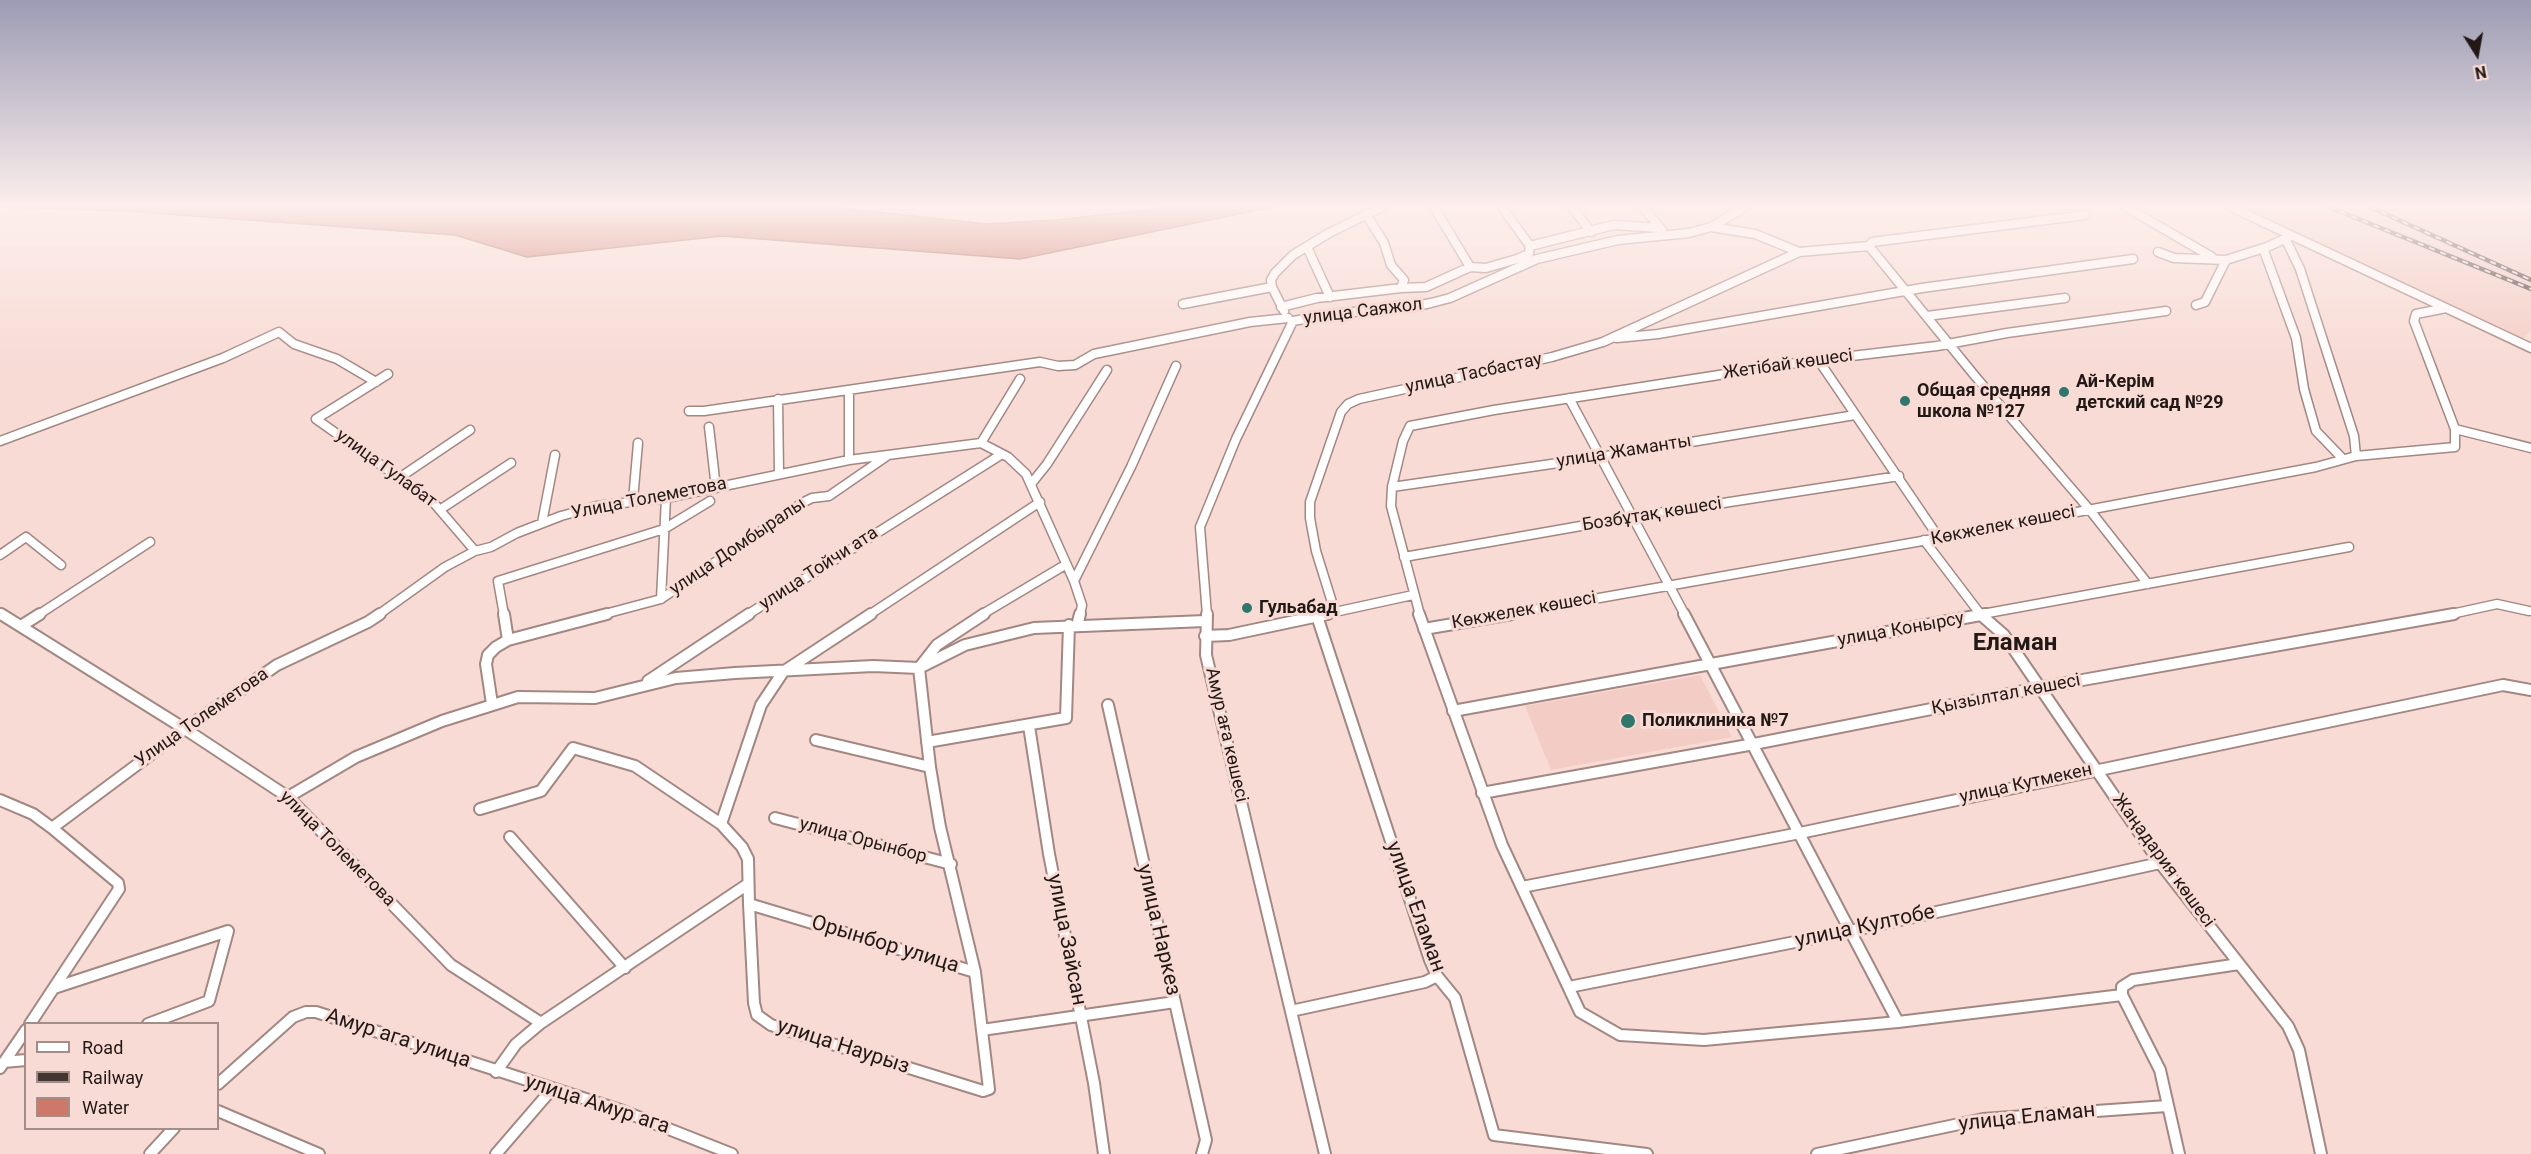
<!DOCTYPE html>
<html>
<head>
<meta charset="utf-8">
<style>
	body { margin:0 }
	#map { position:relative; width:2531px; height:1154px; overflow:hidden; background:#f8dbd5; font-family:Roboto,sans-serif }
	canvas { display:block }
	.legend { position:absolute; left:24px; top:1022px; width:195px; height:108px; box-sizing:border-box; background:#f8dbd5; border:2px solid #a28d89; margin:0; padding:8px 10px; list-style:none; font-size:18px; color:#221816 }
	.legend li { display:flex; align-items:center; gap:12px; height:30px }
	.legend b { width:30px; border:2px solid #a28d89 }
	.north { position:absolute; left:2447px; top:24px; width:60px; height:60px; -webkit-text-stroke:4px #f8dbd5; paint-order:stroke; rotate:169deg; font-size:16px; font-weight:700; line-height:24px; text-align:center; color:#221816 }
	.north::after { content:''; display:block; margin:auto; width:21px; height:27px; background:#221816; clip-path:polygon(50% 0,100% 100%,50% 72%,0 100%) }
</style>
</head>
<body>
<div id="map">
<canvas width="2531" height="1154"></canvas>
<ul class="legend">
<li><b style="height:8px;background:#fff"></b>Road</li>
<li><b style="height:8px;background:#423532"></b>Railway</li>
<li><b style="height:16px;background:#cd7869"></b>Water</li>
</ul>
<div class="north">N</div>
</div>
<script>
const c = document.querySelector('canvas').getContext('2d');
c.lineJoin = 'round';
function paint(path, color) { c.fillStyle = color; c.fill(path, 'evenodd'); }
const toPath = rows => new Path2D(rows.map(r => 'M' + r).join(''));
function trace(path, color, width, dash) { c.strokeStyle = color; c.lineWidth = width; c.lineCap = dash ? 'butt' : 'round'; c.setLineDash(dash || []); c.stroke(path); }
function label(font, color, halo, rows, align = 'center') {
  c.font = font + ' Roboto,sans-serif'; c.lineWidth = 6; c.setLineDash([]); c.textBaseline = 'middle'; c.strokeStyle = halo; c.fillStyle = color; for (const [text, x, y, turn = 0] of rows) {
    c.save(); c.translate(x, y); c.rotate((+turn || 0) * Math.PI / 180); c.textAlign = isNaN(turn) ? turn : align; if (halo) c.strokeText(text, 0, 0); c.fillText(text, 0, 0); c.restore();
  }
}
paint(toPath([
	[2245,207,2518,207,2531,212,2531,331,2521,340],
	[1700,675,1732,737,1551,770,1525,706]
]), '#f3cdc5');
const water = toPath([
	[0,207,830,207,987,224,1056,220,1170,207,1273,207,1020,259,722,236,527,257,455,235,124,211,0,207]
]);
paint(water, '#cd7869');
trace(water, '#9a5b50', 1.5);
const minorFar1 = toPath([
	[1434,207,1470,267],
	[1502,207,1530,246,1614,225,1660,228],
	[1572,207,1591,232],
	[1643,207,1662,230],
	[2126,207,2212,257],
	[2231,207,2531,348],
	[1869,246,1975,376,2089,509,2148,584],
	[1307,247,1330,297],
	[2263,248,2296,338,2304,389,2316,431,2343,459],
	[1799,252,1869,246,1872,242,2085,215],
	[2158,252,2174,258,2226,260,2267,247,2289,237],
	[1401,288,1426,287,1470,267,1486,268,1517,259,1529,254,1530,246],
	[1183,304,1272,287],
	[2196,305,2205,302,2226,260],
	[1281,307,1317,298,1401,288,1404,280,1391,265,1384,243,1366,214],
	[1284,311,1272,287,1271,280,1275,273,1293,255,1329,233,1382,207],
	[1927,316,2065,298],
	[1617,338,1658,334,1922,288,2133,259],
	[1819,361,1939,538],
	[388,374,316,419,433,502,475,551],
	[849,395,849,460],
	[1569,398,1685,615],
	[778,399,779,473],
	[689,411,704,411,1040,362,1058,366,1075,365,1094,354,1250,322,1288,318],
	[709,427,716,488],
	[2455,429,2531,448],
	[0,441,223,358,279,332,294,344,337,359,376,382],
	[981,443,1020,379],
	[2356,456,2455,447,2455,429,2414,321,2416,314,2446,308],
	[399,478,470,430],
	[1031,484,1047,464,1107,370],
	[1392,487,1600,457,1855,415],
	[633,500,638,443],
	[441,509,511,463],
	[542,523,555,455],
	[1924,540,1981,615],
	[0,555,26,537,61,565],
	[1404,557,1632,517,1899,476],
	[661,599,666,498],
	[1335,612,1316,551,1310,518,1310,502,1341,412,1348,404,1359,399,1552,357,1603,342,1799,252,1755,234,1711,227],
	[0,613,3,615],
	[38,615,150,542],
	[378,615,445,567,475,551,491,547,517,533,561,516,597,506,666,498,849,460,981,443,1008,457,1026,474,1074,581],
	[504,615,498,581,664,529,710,501],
	[601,615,661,599,802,503,812,498,829,496,887,456],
	[747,615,1002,454],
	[869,615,1040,502],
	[981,615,1065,565],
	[1080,615,1082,605,1074,581,1131,467,1176,366],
	[1207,615,1200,527,1236,439,1293,321,1339,313,1407,308,1431,303,1450,298,1537,259,1618,240,1689,233,1711,227,1745,207],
	[1321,615,1413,595],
	[1420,615,1391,506,1392,487,1403,441,1410,426,1494,410,1809,361,1937,346,2007,333,2166,311],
	[1503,615,1939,538,2316,467,2356,456,2354,436,2300,269,2286,240],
	[1977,615,2349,547],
	[2447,615,2497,604,2529,611]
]);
const minor = toPath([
	[1,614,185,729,288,797,451,965,541,1023],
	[504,614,508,640],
	[1207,614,1206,655,1325,1154],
	[1419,614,1502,845,1580,1012,1620,1035,1704,1040,1898,1022,2122,995],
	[1684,614,1898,1022],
	[1980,614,2004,635,2160,863,2288,1026,2299,1050,2321,1154],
	[1317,616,1430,960,1437,976,1455,998,1494,1135,1647,1154],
	[21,626,40,614],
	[1077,626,1080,614],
	[1424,629,1512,614],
	[1205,636,1229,635,1328,614],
	[648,681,749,614],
	[492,704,486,664,488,655,496,647,508,640,607,614],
	[1108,705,1206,1140,1202,1154],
	[1453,711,1986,614],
	[1029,726,1049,854,1094,1083,1104,1154],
	[816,740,930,767],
	[927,742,1066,718,1069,625],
	[1482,793,1754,744,2043,687,2454,614],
	[288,797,356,757,442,721,518,697,595,698,676,678,735,673,873,666,919,668,965,645,1034,628,1205,621],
	[0,800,33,814,52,828,118,883,119,889,30,1024],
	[480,809,541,791,573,748,635,766,721,824,742,847,748,859,749,904],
	[775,818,951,864],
	[721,824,761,705,783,672,871,614],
	[52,828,185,729,277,665,368,622,380,614],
	[510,837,625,968],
	[1522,887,1800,833,2503,685,2531,690],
	[749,904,975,972,989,1089,983,1091,771,1025,757,1015,754,1003,749,904],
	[975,972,940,827,930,767,919,668,937,645,984,614],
	[1569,987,1850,931,2160,863],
	[54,988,228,931,209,1001,148,1024],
	[1291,1011,1425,982,1437,976],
	[982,1030,1175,1002],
	[4,1062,26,1060],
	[0,1068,26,1030],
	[496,1072,516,1044,541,1023,748,884],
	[218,1084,293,1017,306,1012,316,1012,623,1111,732,1154],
	[218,1111,319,1154],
	[150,1154,174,1128],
	[496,1154,552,1089],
	[1817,1154,1983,1119,2167,1106],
	[2179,1154,2160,1070,2122,995,2122,987,2133,980,2239,964]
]);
trace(minorFar1, '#a28782', 11);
trace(minor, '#a28782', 14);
trace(minorFar1, '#fff', 8);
trace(minor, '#fff', 10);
const rail = toPath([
	[2329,207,2531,289],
	[2370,207,2531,280]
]);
trace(rail, '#423532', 4.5);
trace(rail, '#f8dbd5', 2, [6]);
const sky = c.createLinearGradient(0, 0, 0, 368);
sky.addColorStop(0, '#9d9cb5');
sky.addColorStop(0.56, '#fcefec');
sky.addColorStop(1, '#fcefec00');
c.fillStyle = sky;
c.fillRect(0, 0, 2531, 368);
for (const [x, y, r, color] of [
	[2064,392,6,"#31766b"],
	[1905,401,6,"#31766b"],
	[1247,608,6,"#31766b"],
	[1628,721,8,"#31766b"]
]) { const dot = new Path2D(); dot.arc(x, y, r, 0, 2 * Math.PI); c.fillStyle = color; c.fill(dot); trace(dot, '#f8dbd5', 2); }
label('18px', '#221816', '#f8dbd5', [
	["улица Саяжол",1363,312,-7],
	["Жетібай көшесі",1788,365,-8],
	["улица Тасбастау",1474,374,-12],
	["улица Жаманты",1624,452,-9],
	["улица Гулабат",386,469,36],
	["Улица Толеметова",649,499,-11],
	["Бозбұтақ көшесі",1652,515,-9],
	["Көкжелек көшесі",2003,526,-11],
	["улица Домбыралы",738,547,-34],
	["улица Тойчи ата",819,569,-33],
	["Көкжелек көшесі",1524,611,-10],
	["улица Конырсу",1901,630,-10],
	["Қызылтал көшесі",2006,695,-11],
	["Улица Толеметова",202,718,-35],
	["Амур аға көшесі",1226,735,77],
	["улица Кутмекен",2026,784,-12],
	["улица Орынбор",863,841,15],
	["улица Толеметова",337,849,45],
	["Жаңадария көшесі",2163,861,54]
]);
label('bold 18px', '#221816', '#f8dbd5', [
	["Ай-Керім",2076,382],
	["детский сад №29",2076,403],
	["Общая средняя",1917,391],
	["школа №127",1917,412],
	["Гульабад",1259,608],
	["Поликлиника №7",1642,721]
], 'left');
label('21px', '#221816', '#f8dbd5', [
	["улица Еламан",1415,907,70],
	["улица Култобе",1865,927,-12],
	["улица Наркез",1158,930,77],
	["улица Зайсан",1066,940,79],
	["Орынбор улица",885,945,17],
	["Амур ага улица",398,1039,18],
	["улица Наурыз",843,1047,18],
	["улица Амур ага",597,1105,18],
	["улица Еламан",2027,1118,-6]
]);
label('bold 24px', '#221816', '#f8dbd5', [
	["Еламан",2015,644]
]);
</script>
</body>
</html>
